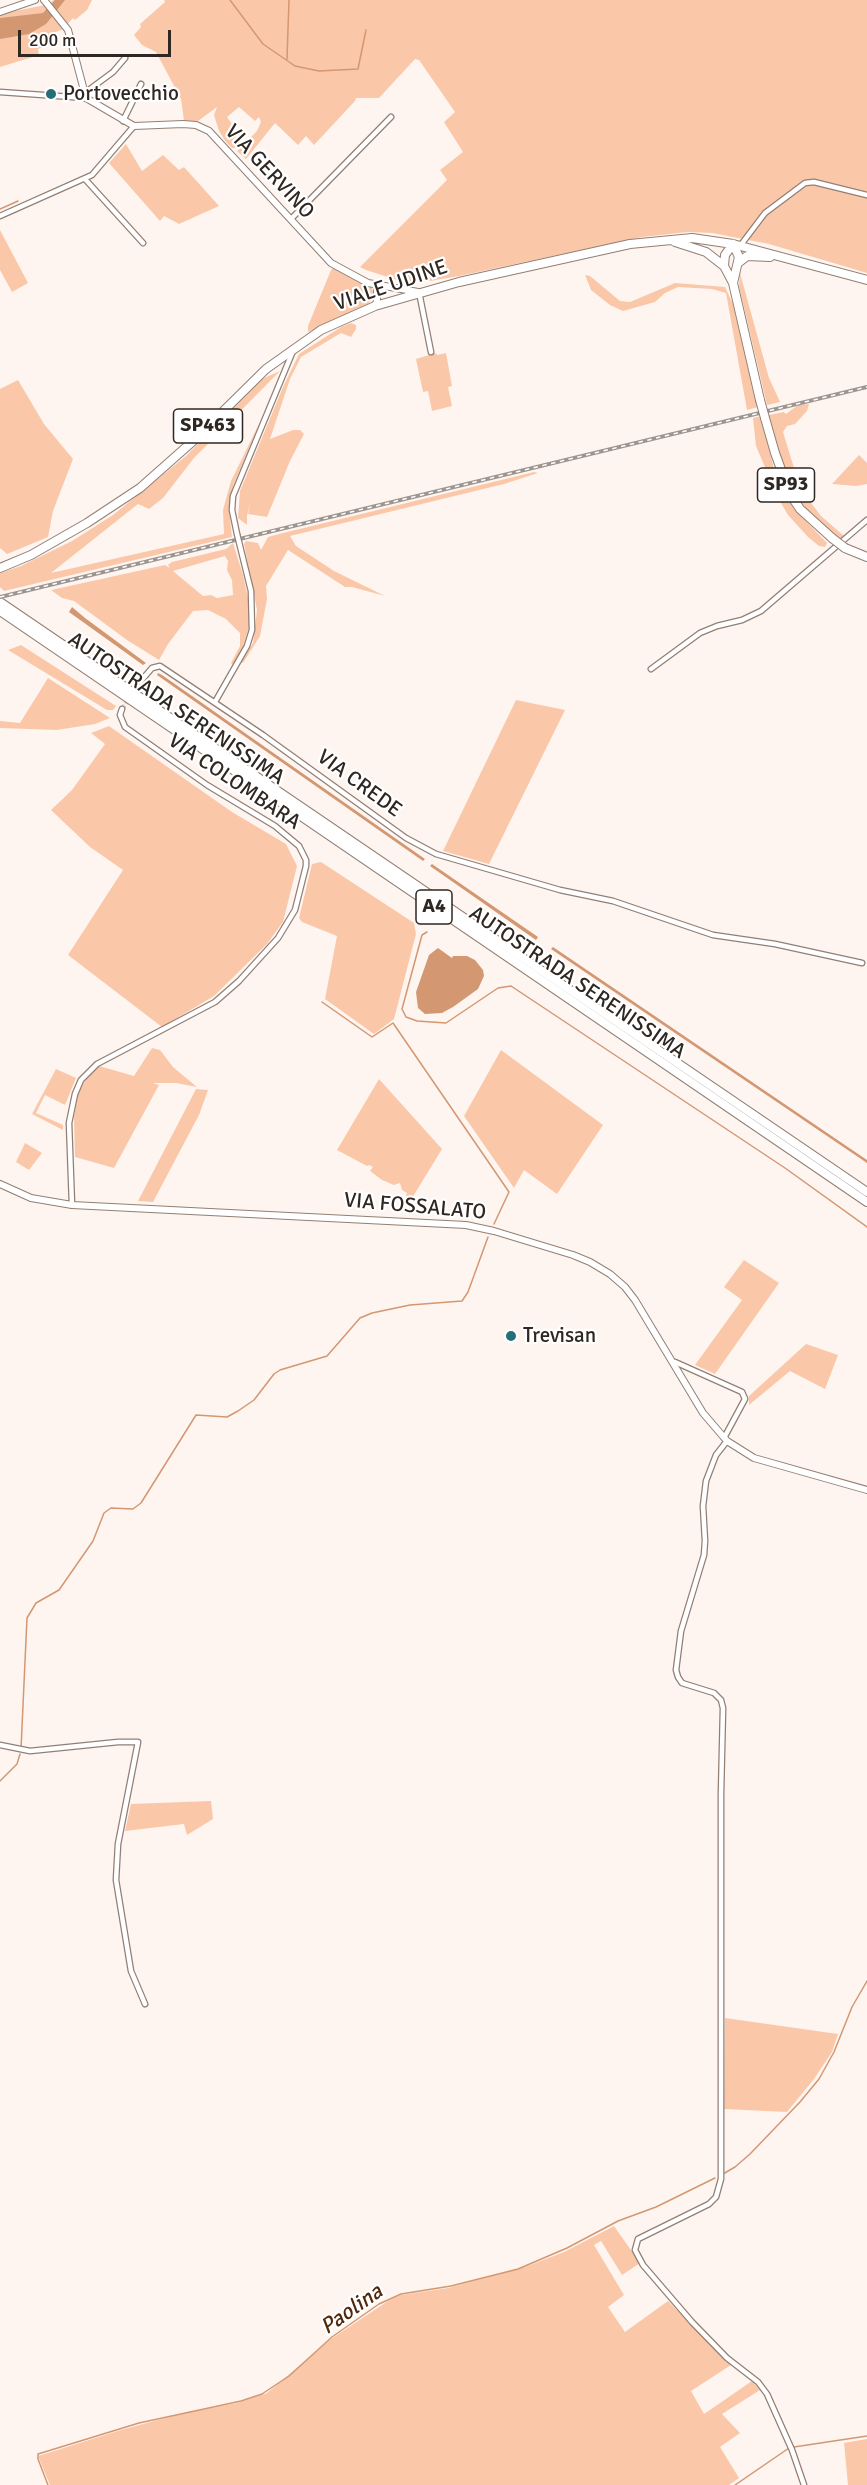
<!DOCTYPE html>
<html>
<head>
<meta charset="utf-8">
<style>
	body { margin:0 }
	#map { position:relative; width:867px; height:2485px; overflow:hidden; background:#fef5f0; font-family:Signika,sans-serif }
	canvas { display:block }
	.scale { position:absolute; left:18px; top:30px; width:153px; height:27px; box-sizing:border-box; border:3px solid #2e2722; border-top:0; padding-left:8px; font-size:18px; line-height:21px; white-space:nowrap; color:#2e2722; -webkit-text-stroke:4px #fff; paint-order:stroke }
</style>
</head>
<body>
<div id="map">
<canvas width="867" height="2485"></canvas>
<div class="scale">200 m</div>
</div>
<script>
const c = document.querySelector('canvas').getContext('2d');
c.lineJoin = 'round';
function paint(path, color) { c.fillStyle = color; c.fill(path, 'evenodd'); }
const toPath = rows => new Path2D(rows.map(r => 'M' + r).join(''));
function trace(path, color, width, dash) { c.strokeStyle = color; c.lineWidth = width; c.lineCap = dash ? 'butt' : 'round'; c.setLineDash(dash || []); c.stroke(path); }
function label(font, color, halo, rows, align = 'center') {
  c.font = font + ' Signika,sans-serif'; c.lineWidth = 4.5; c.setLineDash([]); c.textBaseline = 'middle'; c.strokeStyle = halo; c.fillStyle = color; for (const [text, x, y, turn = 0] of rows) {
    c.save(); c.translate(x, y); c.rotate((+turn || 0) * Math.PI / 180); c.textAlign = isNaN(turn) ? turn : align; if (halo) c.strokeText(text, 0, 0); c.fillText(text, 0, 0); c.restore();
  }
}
paint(toPath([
	[53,0,92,0,87,10,75,20,73,18,63,29,44,37,43,47,38,49,39,55,0,67,0,14,50,4],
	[164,0,867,0,867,273,769,244,712,233,688,232,642,237,459,276,424,282,397,280,366,270,360,267,447,180,440,170,463,152,444,122,455,112,419,60,415,59,379,98,356,98,355,101,314,145,306,136,298,145,275,123,246,159,237,151,257,131,261,122,259,117,255,121,239,107,227,117,241,137,242,143,238,148,232,148,226,142,219,131,214,115,217,107,198,121,184,121,181,99,156,52,142,45,134,35,141,27,140,24,165,2],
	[126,144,142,171,163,155,179,170,184,167,219,206,179,224,164,216,160,221,109,163],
	[0,230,28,283,12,292,0,270],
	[334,267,372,287,374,298,367,305,308,332,308,326,331,270],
	[740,273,769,378,780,402,767,405,739,286],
	[585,275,590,276,620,301,630,302,675,283,725,287,733,304,758,407,747,410,726,293,712,289,678,287,665,293,655,302,623,311,610,305,591,290],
	[351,323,356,325,356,329,351,337,341,333,301,357,290,379,270,439,293,430,300,430,304,434,290,461,267,517,248,514,251,500,247,516,247,525,238,518,240,491,283,387,299,354,341,327],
	[436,353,437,355,446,353,452,386,448,387,452,406,432,411,428,391,423,392,416,359],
	[280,371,194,458,163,498,149,509,138,504,51,573,224,534,223,510,231,481,260,422,233,486,229,509,232,537,4,591,0,587,0,573,21,566,72,541,113,515,186,456,262,379],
	[18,380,44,424,73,459,53,511,48,537,7,554,0,548,0,389],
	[809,404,807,411,795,424,787,426,783,432,798,481,808,499,821,516,844,536,840,539,814,519,799,500,788,482,778,454,769,415,784,412,786,414,798,405],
	[761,416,776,477,794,509,827,543,825,547,819,546,808,537,788,515,778,498,756,446,753,418],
	[859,455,867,463,867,484,856,486,832,484],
	[534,472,538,473,504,484,290,536,296,546,334,571,385,596,352,587,345,587,288,550,266,586,267,599,260,636,243,663,241,662,253,643,257,610,244,544,246,541,258,543,261,550,268,537,279,534],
	[233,543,243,575,249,602,249,628,242,649,233,665,231,663,240,646,240,633,226,619,208,610,193,611,168,644,159,660,127,640,74,601,62,598,51,590,165,565,170,568,168,565,172,562,226,549],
	[225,556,228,561,227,570,232,580,233,595,217,598,211,595,203,596,173,571],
	[21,645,116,706,113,710,107,710,8,650],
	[48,678,110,718,95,724,57,730,0,728,0,721,20,723],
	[516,700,565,710,489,864,443,851],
	[109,726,232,812,286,844,297,866,283,922,267,944,214,996,162,1027,68,955,123,870,90,847,51,810,72,790,105,744,91,733],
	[321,862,414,923,416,934,394,1019,374,1034,325,999,337,936,302,922,299,918,312,864],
	[152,1048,160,1050,173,1067,197,1087,176,1083,153,1083,159,1085,114,1168,75,1157,74,1117,79,1090,90,1074,99,1066,134,1076],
	[501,1050,603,1125,557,1194,524,1170,514,1188,464,1116],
	[56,1069,76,1078,65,1105,45,1095,36,1113,63,1125,63,1130,32,1114],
	[379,1079,442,1149,409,1203,405,1199,407,1193,402,1190,400,1183,394,1185,382,1180,370,1171,373,1167,369,1165,367,1166,337,1150],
	[196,1089,208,1090,199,1115,153,1202,138,1201],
	[25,1143,42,1153,29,1170,16,1162],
	[744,1260,779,1283,715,1374,695,1365,742,1300,724,1287],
	[806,1344,838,1355,825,1389,790,1371,749,1405,749,1396],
	[211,1801,213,1819,187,1835,184,1824,125,1831,131,1804],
	[725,2018,838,2034,832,2052,814,2079,787,2112,724,2109],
	[614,2226,640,2263,622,2275,601,2241,594,2245,624,2295,608,2307,625,2332,668,2301,731,2365,691,2391,704,2414,752,2381,760,2390,722,2414,740,2433,720,2447,739,2478,729,2485,50,2485,38,2456,121,2430,180,2414,237,2403,267,2393,331,2339,388,2301,401,2295,448,2288,525,2267,564,2252],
	[867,2439,867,2485,848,2485,844,2443]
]), '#fac8a9');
paint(toPath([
	[55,0,65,0,46,24,29,34,0,39,0,18,43,13],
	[72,607,85,618,146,663,143,665,69,612],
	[158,673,162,675,425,859,423,861,157,675],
	[432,864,538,937,536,940,430,866],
	[553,947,867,1160,867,1163,551,949],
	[438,948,452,958,453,956,467,956,475,960,483,970,484,976,478,989,453,1007,442,1013,425,1014,418,1008,416,992,429,955]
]), '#d39771');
trace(toPath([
	[230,0,263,44,295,66,319,71,358,69,366,30],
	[287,59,289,0],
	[0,209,18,201],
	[427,932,422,935,402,1009,406,1017,417,1021,446,1023,498,988,511,986,785,1168,867,1227],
	[322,1002,372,1037,393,1023,509,1192,494,1224],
	[21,1749,27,1618,36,1603,59,1590,93,1541,104,1513,111,1508,133,1509,141,1503,196,1415,227,1417,238,1411,254,1400,274,1374,280,1370,327,1356,360,1318,372,1313,410,1305,462,1301,468,1292,488,1237],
	[0,1781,17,1764,20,1754],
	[723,2174,735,2167,750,2154,800,2102,819,2079,834,2052,852,2007,867,1981],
	[794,2447,867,2436],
	[48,2485,38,2459,38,2454,139,2423,241,2401,262,2394,289,2376,332,2337,379,2304,401,2294,451,2286,518,2269,567,2248,618,2221,656,2207,715,2178],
	[735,2485,789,2448]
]), '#d39771', 1.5);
trace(toPath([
	[122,709,140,682]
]), '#d4ccc7', 4.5, [4.5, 2]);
const minor = toPath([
	[0,92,86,98],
	[86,92,113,72,125,58],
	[123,121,141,84],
	[85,179,143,243],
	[0,216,92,175,134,126],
	[291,219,391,117],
	[740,246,765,213,805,183,814,182,867,195],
	[419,292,431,352],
	[237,534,232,510,233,496,293,351],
	[651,669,700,633,717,626,742,620,761,611,867,520],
	[140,682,152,668,160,666,263,735,406,838,436,854,560,890,613,901,713,935,775,944,862,963],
	[215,702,247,646,252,630,251,591,239,542],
	[72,1205,69,1123,75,1094,81,1080,97,1064,215,1002,239,981,278,938,295,910,306,866,306,860,299,846,275,826,207,785,125,727,120,715,122,709],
	[673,1363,675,1362,742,1392,745,1399,724,1438],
	[727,1441,716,1455,706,1481,703,1506,705,1541,704,1555,681,1631,676,1670,678,1677,682,1683,714,1693,721,1700,723,1708,721,1794,721,2179,716,2197,709,2204,638,2239,635,2250,643,2265,692,2322,727,2358,758,2382,767,2394,792,2450,804,2485],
	[0,1745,30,1751,118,1742,138,1742,118,1844,116,1880,131,1971,145,2004]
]);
const tertiary = toPath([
	[44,0,68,30,86,98,134,126,183,124,196,125,209,131,331,263,368,283,418,292],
	[0,12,35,0],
	[375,306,377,301,377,285],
	[0,1184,31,1198,72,1205,466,1225,494,1231,573,1255,590,1262,610,1274,625,1287,635,1300,703,1413,727,1441,754,1458,867,1490]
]);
const primary = toPath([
	[675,242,706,252,724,266,733,283,760,400],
	[733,244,739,257,733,283],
	[738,263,747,256,770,257],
	[724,266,725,255,733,244],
	[765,418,775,453,790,494,800,509,832,538],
	[845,548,867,557],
	[0,568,31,555,87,523,140,488,192,442,266,369,321,330,375,306,459,282,630,244,692,238,733,244,867,280]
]);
const motorway = toPath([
	[0,602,867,1192],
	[0,611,867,1202]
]);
trace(minor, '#927f74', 7);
trace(tertiary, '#927f74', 8);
trace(primary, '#927f74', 10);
trace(motorway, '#927f74', 10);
trace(minor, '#fff', 4.5);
trace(tertiary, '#fff', 6);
trace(primary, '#fff', 8);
trace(motorway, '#fff', 8);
const rail = toPath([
	[0,597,867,387]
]);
trace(rail, '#9d9590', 4);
trace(rail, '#fff', 1.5, [4.5]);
const minorBridge = toPath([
	[237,534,239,542]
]);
const primaryBridge = toPath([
	[760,400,765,418],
	[832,538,845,548]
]);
trace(minorBridge, '#927f74', 7, []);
trace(primaryBridge, '#927f74', 10, []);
trace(minorBridge, '#fff', 4.5);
trace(primaryBridge, '#fff', 8);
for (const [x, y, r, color] of [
	[51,94,6,"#256f76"],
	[511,1336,6,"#256f76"]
]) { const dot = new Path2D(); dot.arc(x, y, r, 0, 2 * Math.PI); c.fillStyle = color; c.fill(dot); trace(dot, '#fff', 2); }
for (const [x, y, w] of [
	[208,426,69],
	[786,485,57],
	[434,907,36]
]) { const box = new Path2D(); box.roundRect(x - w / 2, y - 17, w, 34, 4.5); c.fillStyle = '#fff'; c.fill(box); trace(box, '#2e2722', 1.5); }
label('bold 20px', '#2e2722', null, [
	["SP463",208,426],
	["SP93",786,485],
	["A4",434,907]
]);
label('21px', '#2e2722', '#fff', [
	["Portovecchio",63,94],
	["Trevisan",523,1336]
], 'left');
label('21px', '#2e2722', '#fff', [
	["VIA GERVINO",269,172,47],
	["VIALE UDINE",391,286,-19],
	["AUTOSTRADA SERENISSIMA",176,709,34],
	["VIA COLOMBARA",234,782,34],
	["VIA CREDE",359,784,36],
	["AUTOSTRADA SERENISSIMA",577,983,34],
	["VIA FOSSALATO",415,1207,5]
]);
label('italic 22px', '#50280b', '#fff', [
	["Paolina",352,2310,-35]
]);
</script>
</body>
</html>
